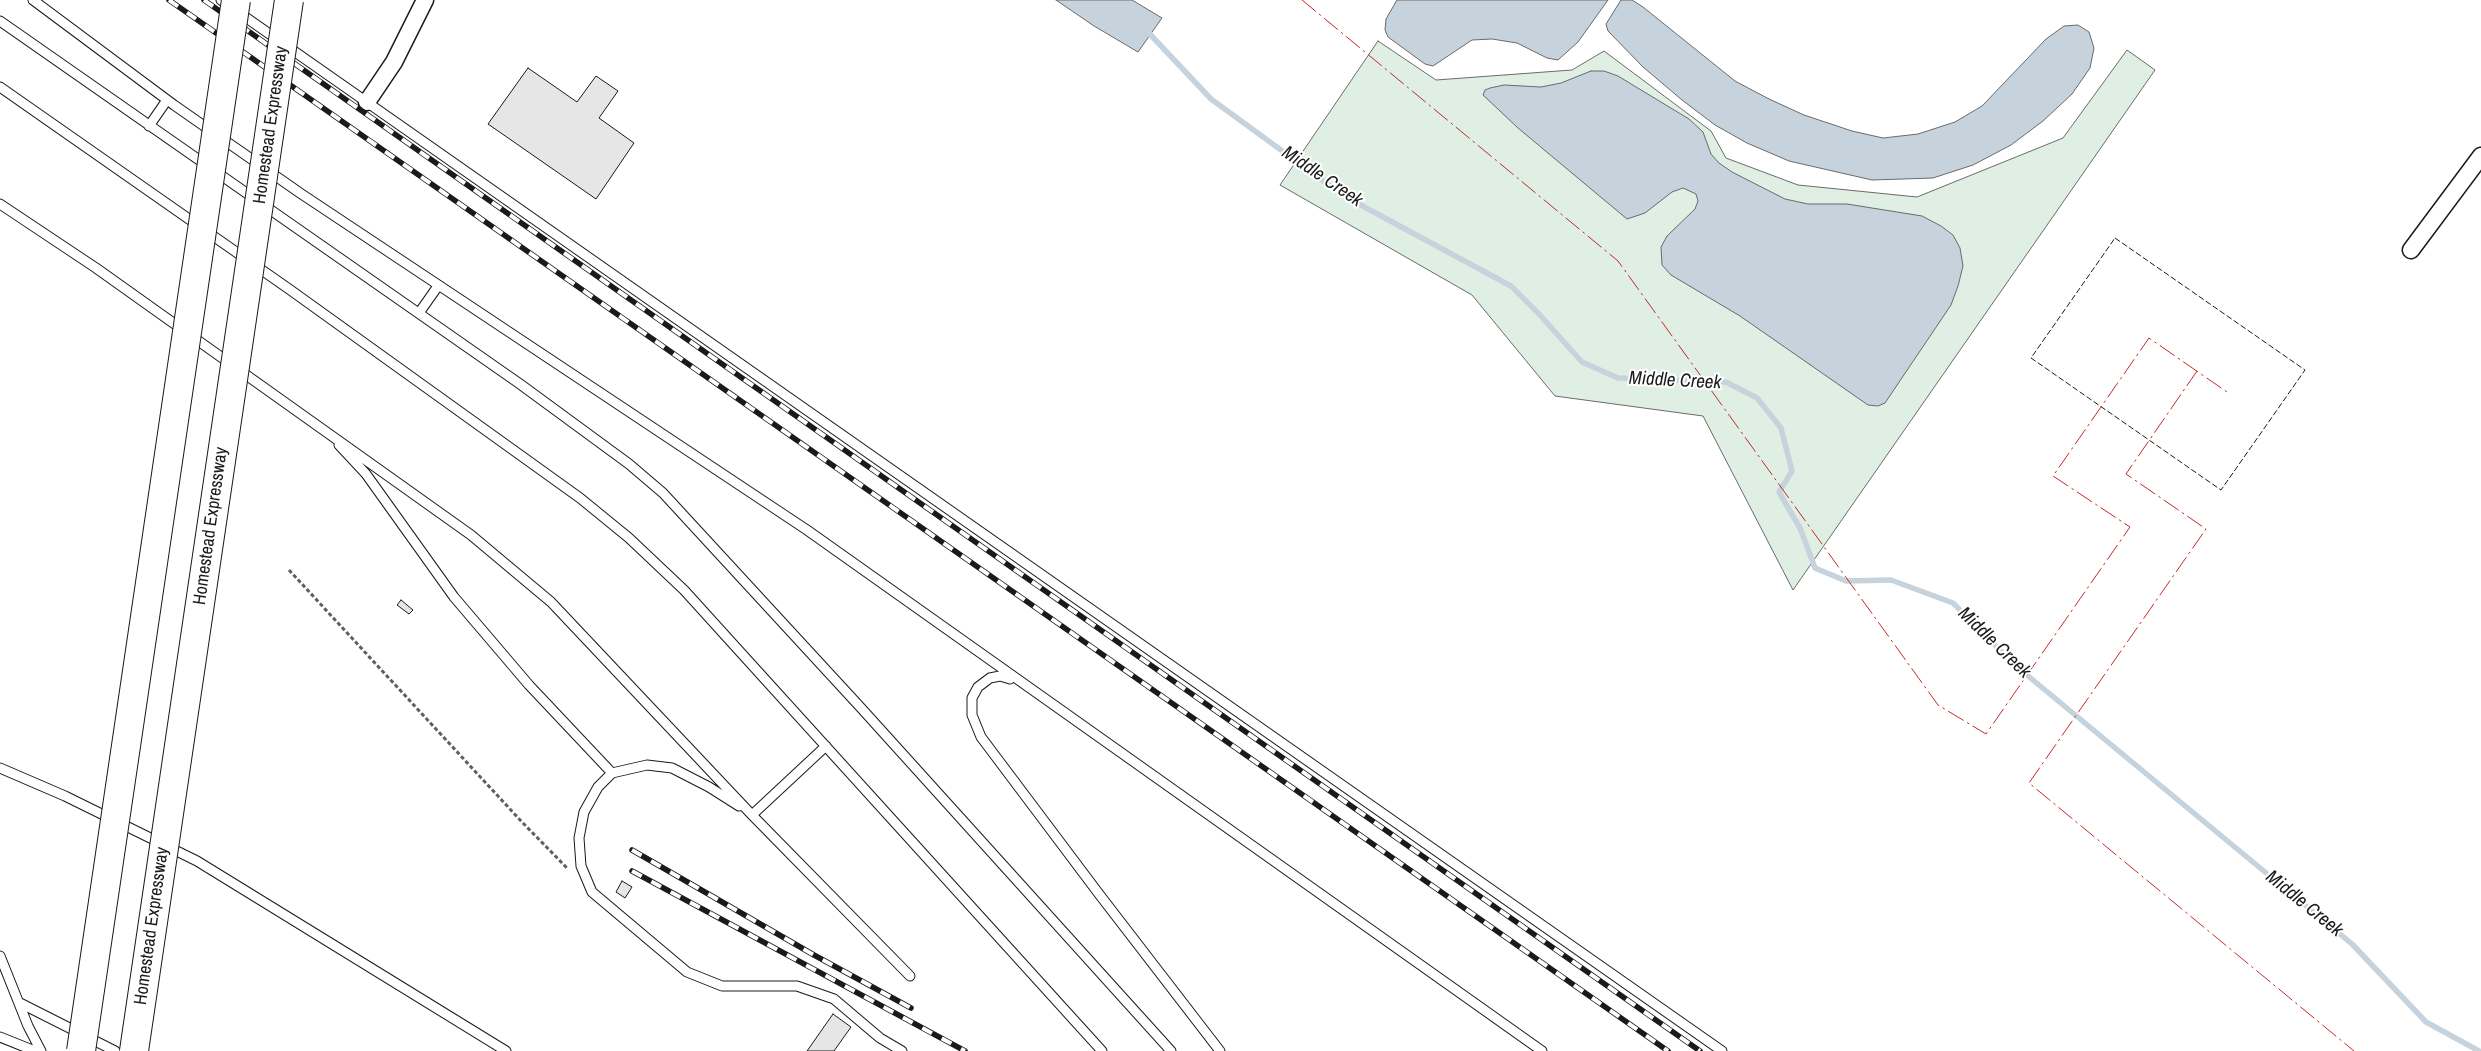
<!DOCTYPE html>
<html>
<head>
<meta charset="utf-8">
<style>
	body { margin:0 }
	canvas { display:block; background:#fff }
</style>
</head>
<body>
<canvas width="2481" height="1051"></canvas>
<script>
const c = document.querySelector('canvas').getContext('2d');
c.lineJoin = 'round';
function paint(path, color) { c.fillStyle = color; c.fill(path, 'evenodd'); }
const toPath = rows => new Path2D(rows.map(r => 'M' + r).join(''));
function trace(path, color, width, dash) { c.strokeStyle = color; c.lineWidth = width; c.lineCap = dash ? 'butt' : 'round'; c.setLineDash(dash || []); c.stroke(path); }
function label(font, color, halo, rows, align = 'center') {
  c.font = font + ' "Archivo Narrow",sans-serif'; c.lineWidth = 4; c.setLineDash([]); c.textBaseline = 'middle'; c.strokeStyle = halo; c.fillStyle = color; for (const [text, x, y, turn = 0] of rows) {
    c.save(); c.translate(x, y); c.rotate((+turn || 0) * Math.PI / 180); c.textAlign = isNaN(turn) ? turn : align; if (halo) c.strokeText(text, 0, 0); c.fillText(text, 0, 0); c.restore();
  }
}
const green = toPath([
	[1378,41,1436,80,1572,70,1604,51,1711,131,1726,158,1798,185,1917,197,2063,138,2127,50,2155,70,1793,590,1703,416,1555,396,1472,295,1280,185,1378,41]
]);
paint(green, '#e0efe3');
trace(green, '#6a6a6a', 1);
const water = toPath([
	[1056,0,1132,0,1162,18,1138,52,1094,26,1056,0],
	[1397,0,1608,0,1578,42,1558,60,1547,58,1517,43,1492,39,1472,40,1433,66,1425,64,1388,37,1385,30,1386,19,1397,0],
	[1621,0,1632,0,1643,7,1735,81,1769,99,1804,115,1852,131,1883,138,1918,134,1955,122,1982,106,2046,39,2064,26,2078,25,2089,32,2094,48,2090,68,2072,94,2043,121,2011,145,1973,165,1933,178,1872,180,1789,161,1747,143,1715,125,1682,100,1643,67,1608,31,1606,24,1621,0],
	[1591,71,1604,71,1618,76,1689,119,1703,132,1711,154,1719,163,1732,172,1785,199,1808,204,1847,204,1922,216,1941,226,1953,235,1960,248,1963,266,1958,286,1951,305,1885,403,1878,406,1868,405,1740,316,1671,275,1662,265,1661,247,1667,236,1695,209,1698,201,1696,194,1683,188,1672,192,1645,213,1627,219,1518,128,1483,95,1485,90,1490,88,1504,85,1541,87,1561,83,1591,71]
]);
paint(water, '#c6d2dc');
trace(water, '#6a6a6a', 1);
trace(toPath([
	[1146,30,1211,99,1344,196,1511,286,1539,314,1582,362,1618,378,1726,382,1757,398,1781,428,1792,471,1779,492,1800,528,1815,568,1846,581,1891,580,1953,603,2016,666,2352,944,2426,1022,2479,1051]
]), '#c6d2dc', 5.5);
const building = toPath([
	[528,68,577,102,596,76,618,91,599,118,634,143,596,199,488,124,528,68],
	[401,600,413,610,409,614,397,605,401,600],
	[622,881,632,887,625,898,616,892,622,881],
	[833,1014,851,1027,834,1051,807,1051,833,1014]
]);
paint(building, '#e6e6e6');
trace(building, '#1a1a1a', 1);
const service = toPath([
	[33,0,174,105,300,193,807,530,1542,1051],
	[221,0,1722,1051],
	[0,21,520,384,629,464,663,493,862,709,1171,1051],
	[0,87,289,289,580,498,629,538,684,590,1102,1051],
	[149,126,167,100],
	[0,204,96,268,471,535,551,602,752,815,910,976],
	[419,313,438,286],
	[339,445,366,474,454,597,529,685,612,773],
	[1010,679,1000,676,990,678,978,687,972,698,972,715,981,737,1099,894,1220,1051],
	[0,768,65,796,197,861,506,1051],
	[739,806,709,787,672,768,647,765,612,773,598,787,584,812,579,838,581,866,592,892,687,972,722,986,797,986,834,999,880,1038,902,1051],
	[752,815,826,746],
	[0,956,28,1026,41,1051],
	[20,1003,115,1051],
	[0,1037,35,1051]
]);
const minor = toPath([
	[367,102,394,62,425,0],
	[2411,250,2481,156]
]);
trace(service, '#1a1a1a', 11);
trace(minor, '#1a1a1a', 19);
trace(toPath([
	[289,570,521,821,567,868]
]), '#5f5f5f', 3, [4, 2.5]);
trace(service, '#fff', 9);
trace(minor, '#fff', 16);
const rail = toPath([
	[169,0,1668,1051],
	[204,0,1700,1051],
	[632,850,814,955,911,1008],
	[632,871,965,1051]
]);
trace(rail, '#1a1a1a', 5.5);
trace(rail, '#fff', 4, [11]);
const motorwayBridge = toPath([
	[81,1051,236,0],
	[134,1051,289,0]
]);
trace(motorwayBridge, '#1a1a1a', 30, []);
trace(motorwayBridge, '#fff', 28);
trace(toPath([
	[2115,238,2305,370,2221,490,2031,358,2115,238]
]), '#1a1a1a', 1, [6, 2.5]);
trace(toPath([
	[1302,0,1618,261,1938,705,1986,734,2130,527,2053,476,2149,338,2227,392],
	[2197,371,2126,474,2206,529,2029,783,2354,1051]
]), '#c62828', 1, [18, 4, 2.5, 4]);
label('18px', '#1a1a1a', '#fff', [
	["Homestead Expressway",271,125,-82],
	["Homestead Expressway",211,526,-82],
	["Homestead Expressway",152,926,-82]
]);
label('italic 19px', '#1a1a1a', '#fff', [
	["Middle Creek",1322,177,34],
	["Middle Creek",1675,381,3],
	["Middle Creek",1994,643,44],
	["Middle Creek",2304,904,39]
]);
</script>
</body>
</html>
